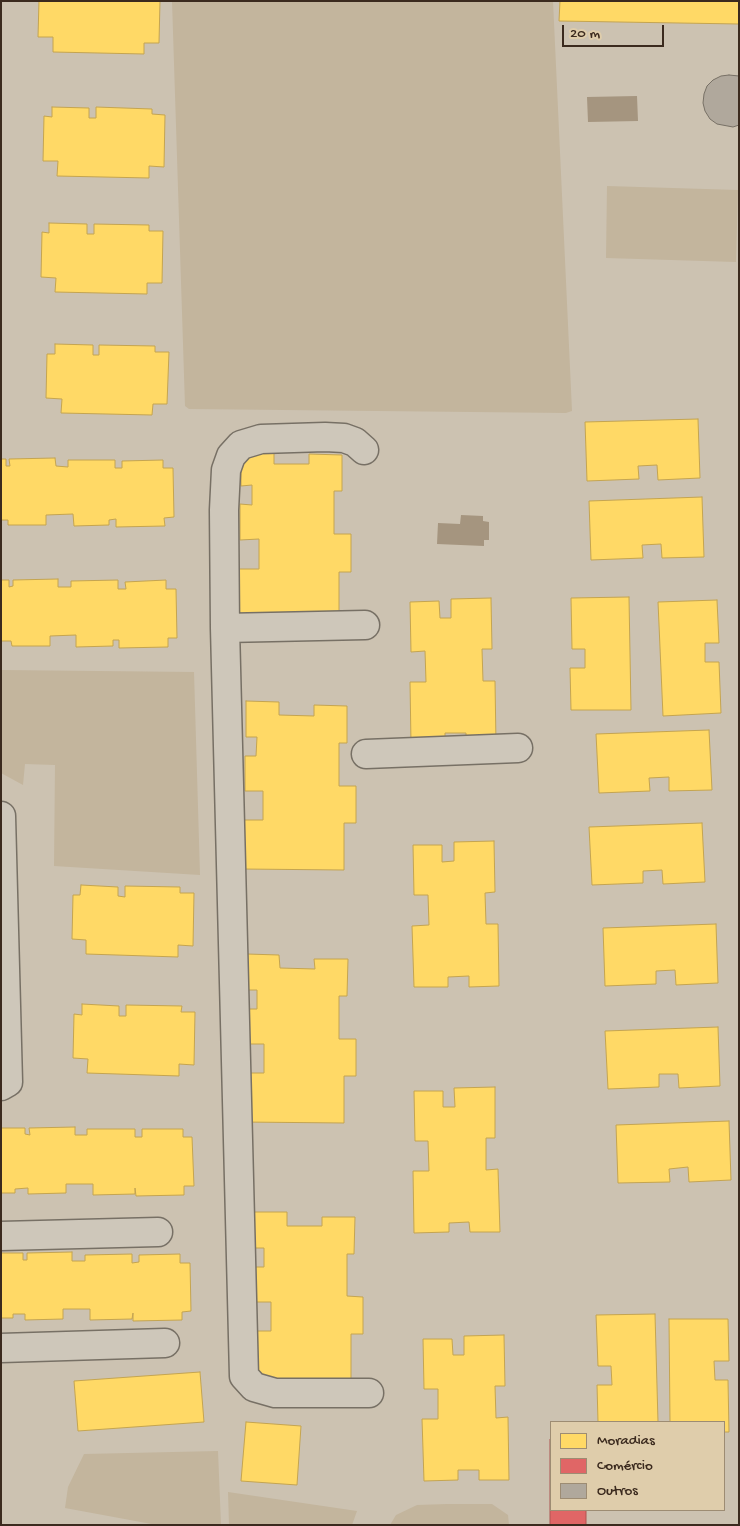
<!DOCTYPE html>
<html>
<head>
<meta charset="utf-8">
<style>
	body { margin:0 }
	#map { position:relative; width:740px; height:1526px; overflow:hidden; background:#ccc2b1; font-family:"Gochi Hand",sans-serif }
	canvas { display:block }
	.frame { position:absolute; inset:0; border:2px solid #3b2a1e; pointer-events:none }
	.legend { position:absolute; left:550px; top:1421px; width:175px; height:90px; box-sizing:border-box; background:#dfcdab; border:1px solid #9d8c73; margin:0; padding:6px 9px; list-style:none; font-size:15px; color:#3b2a1e }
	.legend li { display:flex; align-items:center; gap:10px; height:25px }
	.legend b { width:25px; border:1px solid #9d8c73 }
	.scale { position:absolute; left:562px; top:25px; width:102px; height:22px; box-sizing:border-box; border:2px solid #3b2a1e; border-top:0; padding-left:6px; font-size:15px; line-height:18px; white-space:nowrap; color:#3b2a1e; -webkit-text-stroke:4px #dfcdab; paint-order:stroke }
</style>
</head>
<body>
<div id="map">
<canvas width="740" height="1526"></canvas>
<div class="frame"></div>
<ul class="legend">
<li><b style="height:14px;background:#ffd966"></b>Moradias</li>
<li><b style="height:14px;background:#e06666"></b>Comércio</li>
<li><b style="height:14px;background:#b0a89c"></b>Outros</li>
</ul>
<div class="scale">20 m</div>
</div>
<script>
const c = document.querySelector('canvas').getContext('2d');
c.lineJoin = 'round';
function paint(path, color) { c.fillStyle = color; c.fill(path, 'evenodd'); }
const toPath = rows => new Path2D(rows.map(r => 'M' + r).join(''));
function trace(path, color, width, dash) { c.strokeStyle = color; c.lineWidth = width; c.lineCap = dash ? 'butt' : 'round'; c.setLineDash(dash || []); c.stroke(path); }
paint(toPath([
	[172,1,553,1,572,411,566,413,189,409,185,406],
	[607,186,738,190,736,262,606,258],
	[1,670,194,672,200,875,54,866,55,765,25,764,23,785,1,773],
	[218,1451,221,1525,157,1525,65,1508,68,1487,84,1454],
	[228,1492,357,1511,352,1525,229,1525],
	[447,1504,492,1504,508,1515,509,1525,390,1525,396,1515,417,1505]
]), '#c3b59d');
paint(toPath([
	[637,96,638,121,588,122,587,97],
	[461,515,483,516,483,521,489,522,489,540,484,540,484,546,437,544,438,523,460,524]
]), '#a5957f');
const homes = toPath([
	[39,1,160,1,159,43,144,43,144,54,53,52,53,37,38,37,39,1],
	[560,1,739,1,739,24,559,21,560,1],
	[52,107,89,108,89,118,96,118,96,107,152,109,152,114,165,115,164,167,149,166,149,178,57,176,58,161,43,161,44,116,52,117,52,107],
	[49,223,87,224,87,234,94,234,94,224,149,225,149,231,163,231,162,283,147,283,147,294,55,292,56,278,41,277,42,232,49,233,49,223],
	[55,344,93,345,93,355,99,355,99,345,155,346,155,352,169,352,167,404,153,404,152,415,61,413,62,399,46,398,47,354,55,354,55,344],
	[698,419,700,478,658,480,657,465,638,466,639,479,587,481,585,422,698,419],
	[241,450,274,450,274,464,309,464,309,454,342,455,342,491,334,491,334,534,351,534,351,572,339,572,339,619,237,618,237,569,259,569,259,539,240,540,240,504,252,505,252,485,241,486,241,450],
	[55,458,56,466,68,467,68,460,115,460,115,468,122,468,122,461,163,460,163,468,173,468,174,517,164,518,165,526,116,527,116,519,109,520,109,525,74,526,73,514,46,515,46,525,8,525,8,520,1,520,1,459,6,459,6,466,10,466,9,459,55,458],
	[702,497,704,557,662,558,661,544,642,545,643,558,591,560,589,501,702,497],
	[58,579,58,587,71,587,71,581,118,580,118,589,126,589,125,582,166,580,166,589,176,589,177,638,168,638,168,647,119,648,119,640,113,640,113,646,76,647,76,635,50,636,50,646,12,646,11,641,1,641,1,580,9,580,9,587,13,586,13,580,58,579],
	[629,597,631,710,571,710,570,668,585,668,585,649,572,649,571,598,629,597],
	[491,598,492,649,482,649,483,681,495,681,496,743,466,743,466,733,445,733,445,743,411,744,410,682,426,682,425,651,411,652,410,602,439,601,440,618,451,618,451,599,491,598],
	[717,600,719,643,705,643,705,662,719,662,721,713,663,716,658,602,717,600],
	[246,701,279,702,279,715,314,716,314,705,347,706,347,743,339,743,339,786,356,786,356,823,344,823,344,870,242,869,242,820,263,820,263,791,245,791,245,756,256,756,257,737,246,737,246,701],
	[709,730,712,790,669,791,669,777,649,778,650,791,599,793,596,734,709,730],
	[702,823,705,882,663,884,662,870,643,871,643,883,592,885,589,827,702,823],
	[494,841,495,892,485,893,486,924,498,924,499,986,469,987,469,976,448,977,448,987,414,987,412,926,429,925,428,895,414,895,413,845,442,845,442,862,454,861,454,842,494,841],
	[81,885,118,887,118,896,125,897,125,886,180,887,180,893,194,893,193,946,178,945,178,957,86,954,86,940,72,939,73,895,80,895,81,885],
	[716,924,718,983,676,985,675,970,656,971,656,984,605,986,603,928,716,924],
	[247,954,279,955,280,968,315,969,314,959,348,959,347,996,339,996,339,1039,356,1039,356,1076,344,1076,344,1123,242,1122,242,1073,264,1073,264,1044,246,1044,246,1009,257,1009,257,990,247,990,247,954],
	[82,1004,119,1006,119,1016,126,1016,126,1005,182,1006,181,1012,195,1012,194,1065,179,1064,179,1076,87,1073,88,1059,73,1058,74,1014,82,1015,82,1004],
	[718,1027,720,1086,679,1088,678,1074,659,1074,659,1087,608,1089,605,1031,718,1027],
	[495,1087,495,1138,486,1138,486,1170,498,1169,500,1232,470,1232,469,1222,449,1223,449,1232,414,1233,413,1171,429,1171,428,1141,415,1141,414,1091,443,1091,443,1107,455,1107,454,1088,495,1087],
	[729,1121,731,1180,689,1182,688,1167,669,1169,670,1182,618,1183,616,1125,729,1121],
	[75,1127,75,1135,87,1135,87,1129,135,1129,135,1137,142,1137,142,1129,183,1129,183,1137,192,1137,194,1186,184,1186,184,1195,136,1196,135,1188,135,1194,93,1195,93,1184,66,1184,66,1193,28,1194,28,1188,15,1189,15,1193,1,1193,1,1128,25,1128,25,1134,30,1135,29,1128,75,1127],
	[254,1212,287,1212,287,1226,322,1226,322,1217,355,1217,354,1254,347,1254,347,1296,363,1297,363,1334,351,1334,351,1381,250,1380,250,1331,271,1331,271,1302,253,1302,253,1267,264,1267,264,1248,254,1248,254,1212],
	[72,1252,72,1261,85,1261,85,1255,132,1254,132,1263,139,1262,139,1255,180,1254,180,1263,190,1263,191,1311,182,1312,182,1320,133,1321,133,1313,132,1319,90,1320,90,1309,63,1309,63,1319,25,1320,25,1314,13,1314,13,1318,1,1318,1,1253,23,1253,23,1260,27,1260,27,1253,72,1252],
	[655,1314,658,1422,598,1422,597,1385,612,1385,611,1366,598,1366,596,1315,655,1314],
	[669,1319,728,1319,729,1361,714,1361,715,1380,728,1380,729,1432,724,1432,724,1422,670,1422,669,1319],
	[504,1335,505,1386,495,1386,496,1418,508,1417,509,1480,479,1480,479,1470,458,1470,458,1480,424,1481,422,1419,438,1419,438,1389,424,1389,423,1339,452,1339,453,1355,464,1355,464,1336,504,1335],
	[200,1372,204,1422,78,1431,74,1381,200,1372],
	[246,1422,301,1426,297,1485,241,1481,246,1422]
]);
paint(homes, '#ffd966');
trace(homes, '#c4a450', 1);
const shops = toPath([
	[551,1438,551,1510,586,1510,586,1525,550,1525,550,1439,551,1438]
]);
paint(shops, '#e06666');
trace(shops, '#ae5450', 1);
const building = toPath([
	[729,75,739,76,739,125,733,127,717,124,710,119,705,111,703,103,704,94,707,86,713,80,721,76,729,75]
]);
paint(building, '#b0a89c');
trace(building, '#777065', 1);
const minor = toPath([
	[364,450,355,442,344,438,325,437,261,439,241,445,231,456,226,470,224,510,225,628,244,1376,254,1387,275,1393,369,1393],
	[225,628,365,625],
	[366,754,518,748],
	[1,816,8,1082,1,1086],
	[1,1236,158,1232],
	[1,1348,165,1343]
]);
trace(minor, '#777065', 31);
trace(minor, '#cec7ba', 28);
</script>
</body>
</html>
